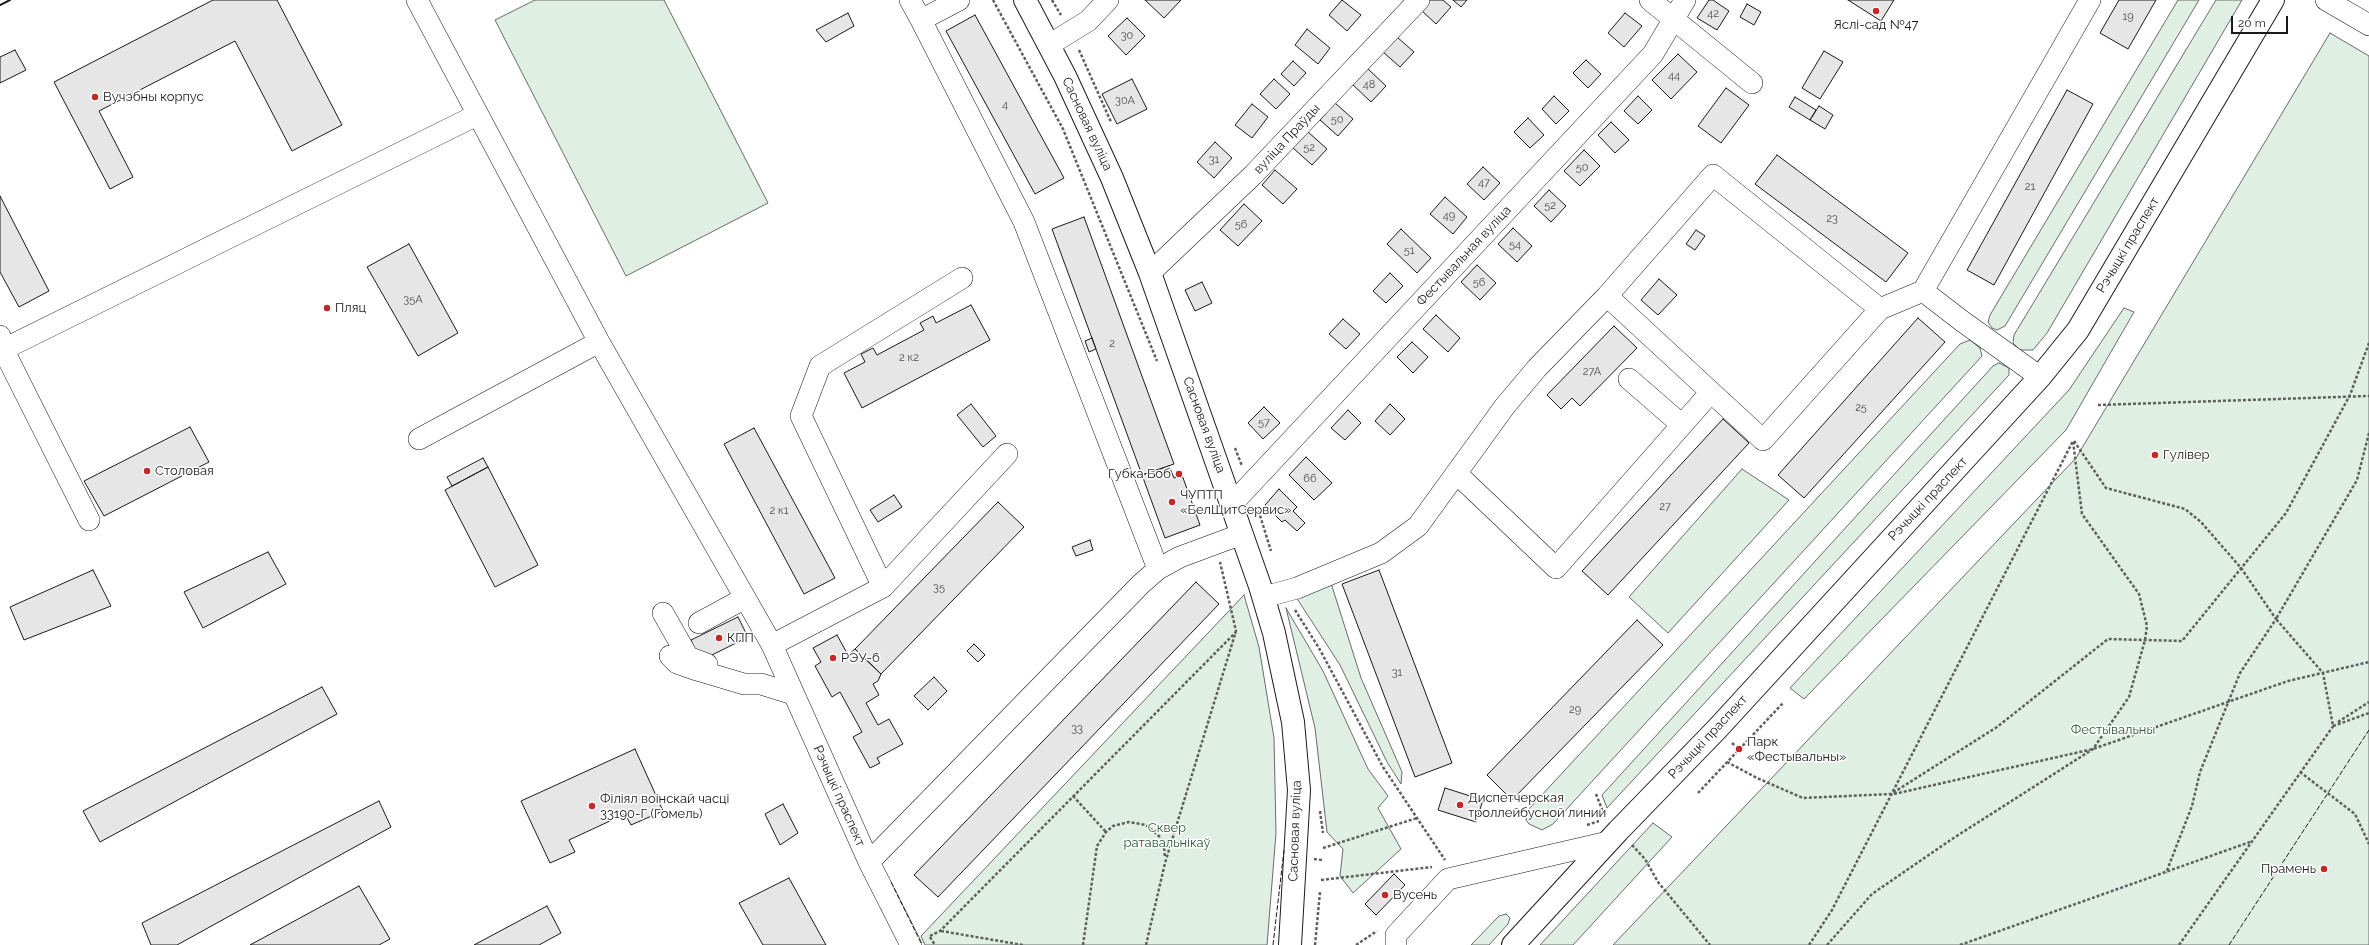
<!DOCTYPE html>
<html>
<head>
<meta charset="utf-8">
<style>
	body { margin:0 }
	#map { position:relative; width:2369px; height:945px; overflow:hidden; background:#fff; font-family:Raleway,sans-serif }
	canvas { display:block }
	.scale { position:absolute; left:2231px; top:16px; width:57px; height:18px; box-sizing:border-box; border:2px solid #1a1a1a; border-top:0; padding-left:5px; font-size:12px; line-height:14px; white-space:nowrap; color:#1a1a1a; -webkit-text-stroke:3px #fff; paint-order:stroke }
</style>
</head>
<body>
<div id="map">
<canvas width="2369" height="945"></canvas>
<div class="scale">20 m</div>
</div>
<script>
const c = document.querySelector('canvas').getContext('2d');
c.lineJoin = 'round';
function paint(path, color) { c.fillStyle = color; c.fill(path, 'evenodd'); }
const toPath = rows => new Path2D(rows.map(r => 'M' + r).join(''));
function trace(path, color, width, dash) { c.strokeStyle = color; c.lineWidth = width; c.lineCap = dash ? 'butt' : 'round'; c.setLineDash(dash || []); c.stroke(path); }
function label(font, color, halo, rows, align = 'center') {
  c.font = font + ' Raleway,sans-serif'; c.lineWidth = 3; c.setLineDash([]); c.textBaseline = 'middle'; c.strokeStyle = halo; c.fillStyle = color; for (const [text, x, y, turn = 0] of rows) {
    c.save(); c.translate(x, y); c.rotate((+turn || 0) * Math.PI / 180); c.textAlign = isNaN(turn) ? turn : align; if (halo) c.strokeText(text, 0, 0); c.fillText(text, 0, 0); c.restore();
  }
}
const green = toPath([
	[535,0,664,0,768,203,626,276,495,20,535,0],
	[2178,0,2199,0,2005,326,1997,330,1992,328,1988,322,1990,315,2178,0],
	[2216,0,2242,0,2047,333,2033,350,2020,350,2013,343,2014,335,2216,0],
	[2330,33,2369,56,2369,945,1613,945,2076,458,2330,33],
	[2124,308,2134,312,2066,430,1804,699,1790,688,2069,390,2124,308],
	[1970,340,1980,348,1982,356,1553,824,1542,830,1529,824,1526,820,1527,811,1960,344,1970,340],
	[1999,363,2009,368,2009,375,1607,808,1602,795,1993,366,1999,363],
	[1742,469,1789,500,1668,633,1629,597,1742,469],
	[1331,583,1361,678,1402,772,1401,784,1387,762,1340,665,1296,597,1331,583],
	[1244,595,1259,647,1274,738,1276,833,1267,945,925,945,921,936,1244,595],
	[1286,608,1323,671,1368,769,1388,796,1378,808,1401,849,1353,893,1340,876,1343,849,1327,832,1315,728,1286,608],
	[1653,823,1672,837,1573,945,1540,945,1653,823],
	[1506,914,1510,918,1508,924,1489,945,1471,945,1499,916,1506,914]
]);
paint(green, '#e0efe3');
trace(green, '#6a6a6a', 1);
const building = toPath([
	[213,0,277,0,342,125,292,151,235,41,99,111,133,177,110,189,54,82,213,0],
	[1145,0,1181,0,1164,18,1145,0],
	[1342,0,1361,15,1347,31,1329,15,1342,0],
	[1430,0,1443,0,1451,7,1436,24,1421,10,1430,0],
	[1453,0,1467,0,1461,7,1453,0],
	[1709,0,1713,0,1729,11,1717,30,1697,18,1709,0],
	[1848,0,1894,0,1881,21,1848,0],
	[2119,0,2156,0,2128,49,2100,33,2119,0],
	[1747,4,1761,12,1754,25,1740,17,1747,4],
	[848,13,854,26,826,42,816,30,848,13],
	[1625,13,1642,26,1624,47,1608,33,1625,13],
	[975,15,1064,178,1035,194,946,31,975,15],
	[1127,18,1145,36,1126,55,1108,36,1127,18],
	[1307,29,1330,48,1318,64,1295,45,1307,29],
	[1397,37,1414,52,1400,67,1383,52,1397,37],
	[15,50,26,70,0,83,0,57,15,50],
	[1824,51,1843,62,1820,99,1802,88,1824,51],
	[1678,54,1697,72,1671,99,1652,80,1678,54],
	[1586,60,1601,74,1588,88,1573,73,1586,60],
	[1293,61,1306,73,1294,86,1281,74,1293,61],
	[1366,67,1386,86,1371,102,1351,83,1366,67],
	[1132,79,1147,109,1117,124,1102,94,1132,79],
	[1274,79,1290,94,1276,109,1260,94,1274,79],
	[1726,88,1749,105,1721,143,1698,126,1726,88],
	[2067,90,2093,104,1994,285,1967,270,2067,90],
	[1554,96,1569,111,1556,124,1542,109,1554,96],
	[1638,96,1652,110,1638,124,1624,111,1638,96],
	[1795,97,1816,110,1810,120,1789,107,1795,97],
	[1335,103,1353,119,1338,136,1320,120,1335,103],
	[1252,104,1268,117,1252,138,1235,125,1252,104],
	[1819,106,1833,115,1825,129,1810,120,1819,106],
	[1528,118,1544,135,1530,148,1514,132,1528,118],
	[1611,122,1629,140,1615,153,1598,135,1611,122],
	[1307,131,1327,149,1312,165,1292,147,1307,131],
	[1215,142,1232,158,1214,178,1197,162,1215,142],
	[1584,150,1600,166,1580,186,1564,171,1584,150],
	[1777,155,1908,253,1886,282,1755,184,1777,155],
	[1483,167,1500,183,1484,200,1467,184,1483,167],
	[1275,170,1297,189,1283,204,1262,185,1275,170],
	[1549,190,1566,206,1551,222,1534,206,1549,190],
	[0,196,49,291,19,307,0,272,0,196],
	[1445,197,1467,217,1453,234,1430,214,1445,197],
	[1244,204,1262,221,1238,246,1220,230,1244,204],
	[1084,217,1174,464,1142,475,1052,229,1084,217],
	[1513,228,1532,246,1517,262,1498,244,1513,228],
	[1401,229,1431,258,1417,273,1387,244,1401,229],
	[1696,230,1705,236,1695,250,1686,244,1696,230],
	[409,244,458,333,418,356,367,267,409,244],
	[1477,265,1496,283,1480,300,1461,282,1477,265],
	[1390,273,1403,286,1386,303,1373,291,1390,273],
	[1659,279,1677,295,1658,315,1641,300,1659,279],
	[1202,282,1212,303,1195,311,1185,290,1202,282],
	[971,305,990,340,862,408,844,373,865,362,861,354,873,348,877,355,924,330,920,323,933,316,936,323,971,305],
	[1436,315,1460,338,1448,352,1423,329,1436,315],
	[1918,318,1945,342,1804,498,1778,475,1918,318],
	[1343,319,1360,334,1346,349,1329,334,1343,319],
	[1614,326,1637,348,1580,406,1572,398,1561,409,1547,395,1614,326],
	[1092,338,1096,349,1089,352,1085,341,1092,338],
	[1412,342,1428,357,1413,373,1397,357,1412,342],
	[971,404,996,436,983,447,957,415,971,404],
	[1390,404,1405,419,1390,435,1375,421,1390,404],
	[1264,407,1280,423,1263,439,1248,423,1264,407],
	[1348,410,1361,423,1345,440,1331,428,1348,410],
	[1723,419,1749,443,1608,595,1582,571,1723,419],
	[190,427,209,462,104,516,84,481,190,427],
	[754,428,835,578,804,594,724,444,754,428],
	[1306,457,1332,483,1314,500,1289,475,1306,457],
	[483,458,488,467,452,486,447,477,483,458],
	[1169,466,1174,478,1182,475,1200,525,1165,538,1142,475,1169,466],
	[488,467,538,565,495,587,445,490,488,467],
	[1279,489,1297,507,1293,511,1305,523,1297,531,1285,520,1282,522,1265,505,1279,489],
	[894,495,902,507,878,522,870,510,894,495],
	[998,502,1024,527,881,674,855,649,998,502],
	[1090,540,1093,550,1076,556,1072,547,1090,540],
	[268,552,286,584,203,628,184,592,268,552],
	[93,570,111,606,24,640,10,607,93,570],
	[1379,570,1452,763,1415,777,1342,584,1379,570],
	[1196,582,1219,604,938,897,914,875,1196,582],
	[738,617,748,637,700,661,691,640,738,617],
	[1637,620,1663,645,1512,800,1487,775,1637,620],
	[837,635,848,655,855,649,881,674,878,681,873,684,879,695,866,703,878,725,889,719,903,744,877,758,880,763,870,768,853,737,862,732,840,692,832,697,815,666,821,662,813,648,837,635],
	[974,644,985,655,978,662,967,651,974,644],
	[934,677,947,691,928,710,914,696,934,677],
	[322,687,337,714,100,842,83,811,322,687],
	[635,749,663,811,631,825,625,814,569,840,575,852,550,863,521,801,635,749],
	[1445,788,1483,800,1476,822,1438,810,1445,788],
	[379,801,391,827,177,945,151,945,142,923,379,801],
	[783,804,798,833,780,845,765,814,783,804],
	[1394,874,1405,885,1376,915,1365,904,1394,874],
	[789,878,826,945,763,945,739,903,789,878],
	[359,886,390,939,379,945,250,945,359,886],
	[547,906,561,933,539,945,474,945,547,906]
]);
paint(building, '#e6e6e6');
trace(building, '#1a1a1a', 1);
const minor = toPath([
	[417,0,599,342,772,645,869,862,911,945],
	[910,0,921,20,959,0],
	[1650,0,1752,83],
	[2326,0,2369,25],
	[921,20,1024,222,1158,569],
	[1049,45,1088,21,1108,0],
	[1150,273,1253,175,1419,0],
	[1923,291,1962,321,2040,377],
	[1880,309,1763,440,1607,296,1713,175,1880,309,1923,291,2090,0],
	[0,336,3,349,89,520],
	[0,351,477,115],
	[1629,379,1682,425],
	[419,439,599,342],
	[1456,473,1556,568,1711,392],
	[1232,504,1653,54,1685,0],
	[883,587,1007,454],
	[1264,597,1297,588,1381,553,1418,526,1505,406,1537,368,1607,296],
	[663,613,688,657,707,664],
	[699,623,745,598],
	[772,645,883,587,801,416,820,366,962,278],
	[670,656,677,663,697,670,744,684,761,684,793,694],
	[869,862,1141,584,1158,569,1180,557,1242,534],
	[1396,945,1396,935,1448,879,1608,842]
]);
const major = toPath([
	[1025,0,1065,76,1112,178,1150,273,1260,586,1274,633,1293,722,1299,790,1290,945],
	[1513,945,1618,831,1717,729,2040,377,2078,330,2273,0]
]);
trace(minor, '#1a1a1a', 22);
trace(major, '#1a1a1a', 24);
trace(toPath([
	[993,0,1063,129,1157,361],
	[1052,0,1061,15],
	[1079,50,1111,122],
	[2098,405,2369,396],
	[2369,433,2357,480,2276,619,2323,673,2333,726,2369,713],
	[2074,441,2106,488,2185,509,2201,522,2241,568,2276,619,2240,673,2200,772,2192,806,2166,873],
	[1235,448,1242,466],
	[1257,506,1271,551],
	[1295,610,1319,648,1383,767,1445,860],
	[2338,722,2369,702],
	[1732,743,1739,749],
	[1727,762,1757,778,1803,798,1891,794,1997,727,2108,639,2182,641,2286,513,2350,395,2369,343],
	[2300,772,2355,814,2369,844],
	[1698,793,1783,703],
	[1596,794,1605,817],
	[1894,794,2093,749,2288,681,2369,662],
	[1073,796,1106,832],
	[1320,811,1323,833],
	[1587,825,1599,821],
	[1632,845,1645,859,1658,882,1710,945],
	[1323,848,1417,818],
	[1314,859,1322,860],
	[1321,880,1432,867],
	[941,931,1023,945],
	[930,936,940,931,1236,632],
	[930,937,935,945],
	[1083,945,1097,846,1106,832,1113,826,1129,822,1146,825,1160,837,1164,845,1165,858],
	[1146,945,1165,863,1236,631,1220,562],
	[1315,945,1320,892],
	[1356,945,1377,931],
	[1809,945,1832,910,2073,441],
	[1827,945,1872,894,1952,839,2093,749,2129,697,2145,640,2147,626,2139,594,2082,514,2073,441],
	[1960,945,2250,842],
	[2179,945,2334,725]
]), '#5f5f5f', 2.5, [3, 2]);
trace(minor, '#fff', 21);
trace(major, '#fff', 22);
trace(toPath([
	[891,882,922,945],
	[1273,945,1284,850],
	[2229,945,2369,730]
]), '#1a1a1a', 1, [5, 2]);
trace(toPath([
	[0,5,10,0]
]), '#1a1a1a', 2);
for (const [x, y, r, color] of [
	[1876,11,4,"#c62828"],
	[95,97,4,"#c62828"],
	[327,308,4,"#c62828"],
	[2155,455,4,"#c62828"],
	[147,471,4,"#c62828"],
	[1179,474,4,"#c62828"],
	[1172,502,4,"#c62828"],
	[719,638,4,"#c62828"],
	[833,658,4,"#c62828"],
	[1739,749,4,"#c62828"],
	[1460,805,4,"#c62828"],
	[592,806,4,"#c62828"],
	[2324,869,4,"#c62828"],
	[1385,895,4,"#c62828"]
]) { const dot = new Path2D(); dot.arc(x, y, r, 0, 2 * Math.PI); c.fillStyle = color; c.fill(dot); trace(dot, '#fff', 1.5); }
label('11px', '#4d4d4d', null, [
	["42",1713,14],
	["19",2128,17],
	["30",1127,36],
	["44",1674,76],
	["48",1369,85],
	["30А",1125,101],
	["4",1005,105],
	["50",1337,120],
	["52",1309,148],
	["31",1214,160],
	["50",1582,168],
	["47",1484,183],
	["21",2030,187],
	["52",1550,206],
	["49",1449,216],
	["23",1832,219],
	["56",1241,225],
	["54",1515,245],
	["51",1409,251],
	["56",1479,283],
	["35А",413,300],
	["2",1112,344],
	["2 к2",909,358],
	["27А",1592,372],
	["25",1861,408],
	["57",1264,423],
	["66",1310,479],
	["27",1665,507],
	["2 к1",779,511],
	["35",939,588],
	["31",1397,673],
	["29",1575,710],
	["33",1077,729]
]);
label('13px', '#1a1a1a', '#fff', [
	["Яслі-сад №47",1876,25,"center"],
	["Вучэбны корпус",103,97],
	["Пляц",335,308],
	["Гулівер",2163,455],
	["Столовая",155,471],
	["Губка Боб",1171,474,"right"],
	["ЧУПТП",1180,495],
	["«БелЩитСервис»",1180,510],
	["КПП",727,638],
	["РЭУ-6",841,658],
	["Парк",1747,742],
	["«Фестывальны»",1747,757],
	["Диспетчерская",1468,798],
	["троллейбусной линии",1468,813],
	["Філіял воінскай часці",600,799],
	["33190-Г (Гомель)",600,814],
	["Прамень",2316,869,"right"],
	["Вусень",1393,895]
], 'left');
label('13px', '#1a1a1a', '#fff', [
	["Сасновая вуліца",1087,124,65],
	["вуліца Праўды",1287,139,-47],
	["Рэчыцкі праспект",2128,245,-59],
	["Фестывальная вуліца",1464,256,-47],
	["Сасновая вуліца",1204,425,70],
	["Рэчыцкі праспект",1928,499,-47],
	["Рэчыцкі праспект",1708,737,-47],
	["Рэчыцкі праспект",839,796,66],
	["Сасновая вуліца",1295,831,-88]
]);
label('13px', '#2b5a34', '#fff', [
	["Фестывальны",2113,730],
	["Сквер",1167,828],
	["ратавальнікаў",1167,843]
]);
</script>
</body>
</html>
